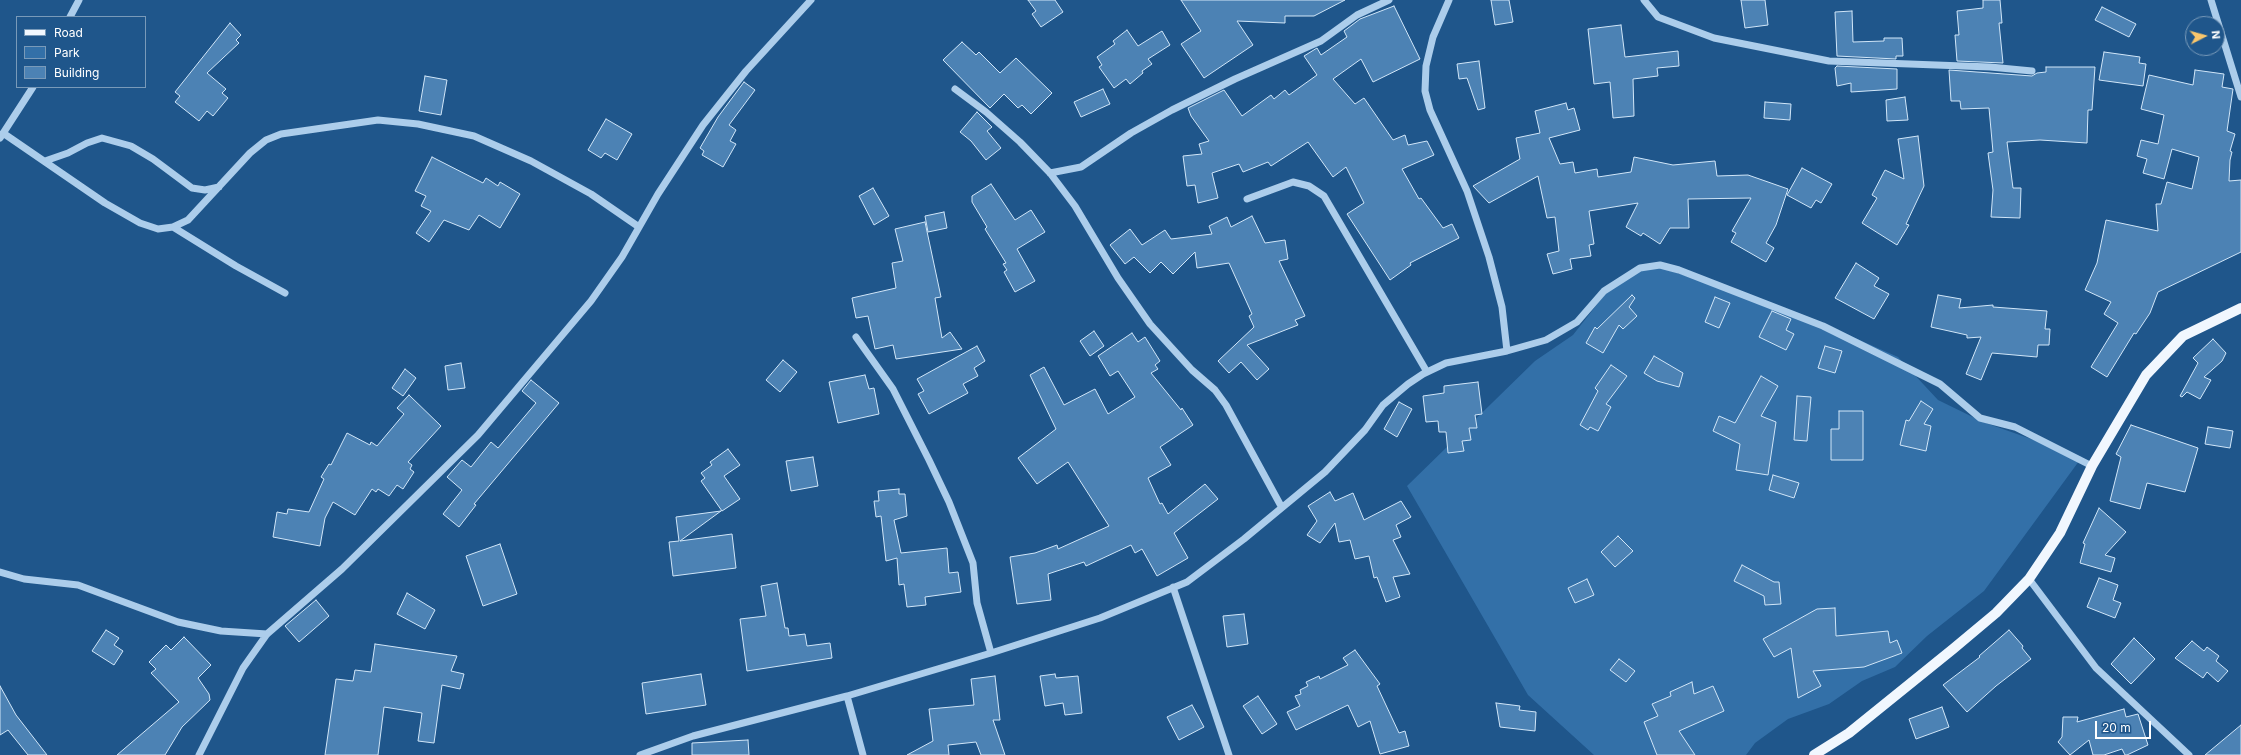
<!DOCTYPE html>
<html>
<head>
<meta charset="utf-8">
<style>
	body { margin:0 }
	#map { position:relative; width:2241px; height:755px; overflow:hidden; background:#1f568b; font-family:Inter,sans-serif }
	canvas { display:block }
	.legend { position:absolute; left:16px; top:16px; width:130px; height:72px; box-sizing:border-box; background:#1f568b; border:1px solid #799ab9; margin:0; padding:5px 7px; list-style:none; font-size:12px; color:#fff }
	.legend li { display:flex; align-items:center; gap:8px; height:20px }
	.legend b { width:20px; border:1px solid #799ab9 }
	.north { position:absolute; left:2185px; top:16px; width:40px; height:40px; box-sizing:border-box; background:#1f568b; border:1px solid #799ab9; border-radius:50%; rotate:84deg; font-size:11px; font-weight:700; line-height:16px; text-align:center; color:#fff }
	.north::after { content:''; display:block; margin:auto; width:14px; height:18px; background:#f9c66c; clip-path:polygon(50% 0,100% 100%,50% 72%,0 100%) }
	.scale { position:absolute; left:2095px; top:721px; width:56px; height:18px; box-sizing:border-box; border:2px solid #fff; border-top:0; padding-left:5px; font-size:12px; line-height:14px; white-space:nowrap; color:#fff; -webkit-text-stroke:3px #1f568b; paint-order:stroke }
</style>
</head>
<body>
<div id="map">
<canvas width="2241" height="755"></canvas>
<ul class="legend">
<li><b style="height:5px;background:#f1f7fe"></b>Road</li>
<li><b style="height:11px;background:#3370a8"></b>Park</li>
<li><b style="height:11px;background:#4c82b4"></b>Building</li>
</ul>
<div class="north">N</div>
<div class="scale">20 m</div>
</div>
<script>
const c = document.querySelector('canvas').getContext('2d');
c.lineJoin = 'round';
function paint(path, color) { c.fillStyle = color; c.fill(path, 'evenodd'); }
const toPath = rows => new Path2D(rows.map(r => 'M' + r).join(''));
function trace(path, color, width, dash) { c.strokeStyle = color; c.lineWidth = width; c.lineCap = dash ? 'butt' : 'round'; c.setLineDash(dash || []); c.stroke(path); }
paint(toPath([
	[1653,265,1801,314,1898,357,1938,400,1983,422,2082,457,1984,591,1927,636,1895,667,1862,681,1829,704,1788,719,1755,743,1746,755,1594,755,1528,695,1407,486,1535,361,1573,335,1606,293,1628,272]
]), '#3370a8');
const building = toPath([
	[1028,0,1055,0,1063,12,1041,27,1032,14,1036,11,1028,0],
	[1181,0,1345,0,1314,16,1285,16,1285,23,1237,21,1253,45,1204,78,1181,44,1201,31,1181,0],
	[1491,0,1509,0,1513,22,1495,25,1491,0],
	[1741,0,1765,0,1768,25,1745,28,1741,0],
	[1983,0,2000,0,2002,23,1999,23,2003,63,1957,61,1955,35,1959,35,1957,11,1983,8,1983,0],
	[1394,6,1420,59,1373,82,1361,59,1333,79,1355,104,1364,98,1393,140,1405,135,1408,145,1427,141,1434,155,1402,169,1419,199,1421,198,1443,228,1452,224,1459,238,1410,263,1411,265,1390,280,1347,214,1364,203,1346,167,1333,177,1308,142,1271,166,1268,162,1243,172,1239,164,1212,173,1218,198,1198,203,1195,185,1187,186,1183,156,1202,154,1199,144,1209,141,1191,116,1188,108,1224,90,1242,116,1271,95,1274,99,1285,90,1289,95,1317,75,1304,56,1317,48,1321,55,1347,37,1344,31,1360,19,1394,6],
	[2102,7,2136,24,2129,37,2095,20,2102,7],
	[1852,11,1853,42,1884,41,1884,38,1902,38,1903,56,1896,56,1896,59,1837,56,1835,12,1852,11],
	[230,23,241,35,236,40,239,43,207,73,226,89,222,93,228,98,213,116,207,111,199,121,175,102,180,96,175,92,230,23],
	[1621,25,1625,57,1678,51,1679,66,1657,68,1658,76,1633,79,1634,116,1613,118,1610,82,1594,84,1588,29,1621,25],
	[1127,30,1138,46,1162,31,1170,45,1148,59,1152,64,1142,71,1143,73,1130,84,1126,79,1114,88,1099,67,1102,65,1097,57,1115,44,1113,41,1127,30],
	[962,42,976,55,979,52,1000,73,1016,58,1052,93,1031,114,1022,105,1018,108,1004,94,990,108,943,60,962,42],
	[2104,52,2140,57,2139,63,2146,64,2143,86,2099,80,2104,52],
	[1479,61,1485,108,1478,110,1467,78,1459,79,1457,64,1479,61],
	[1837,66,1897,69,1897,89,1851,92,1851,83,1837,86,1835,68,1837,66],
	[2046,67,2095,67,2092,110,2088,110,2087,143,2040,140,2007,142,2013,188,2021,188,2020,218,1991,217,1993,190,1988,153,1993,152,1989,108,1961,109,1960,101,1951,101,1949,70,2032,76,2037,73,2046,72,2046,67],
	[2195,70,2224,74,2222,87,2233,89,2227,131,2235,134,2230,151,2232,152,2230,160,2229,181,2241,180,2241,252,2158,292,2150,313,2136,334,2134,333,2107,377,2091,367,2118,323,2104,314,2111,302,2085,290,2097,263,2106,220,2158,231,2156,204,2161,204,2167,182,2192,189,2199,157,2172,149,2164,179,2143,173,2147,159,2137,156,2141,140,2158,144,2164,115,2141,109,2149,75,2193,85,2195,70],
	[425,76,447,80,441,115,419,111,425,76],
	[744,82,755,90,729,125,736,130,730,141,736,144,723,167,702,155,704,151,700,148,718,117,744,82],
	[1103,89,1110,104,1081,117,1074,102,1103,89],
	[1905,97,1908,120,1887,121,1886,100,1905,97],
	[1765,102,1791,104,1790,120,1764,118,1765,102],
	[1566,103,1568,110,1574,108,1580,130,1549,138,1560,164,1573,162,1575,173,1597,169,1598,177,1631,172,1634,157,1673,165,1715,161,1717,176,1748,175,1788,189,1776,225,1766,243,1774,248,1766,262,1731,242,1736,233,1732,231,1751,198,1688,199,1689,228,1670,228,1660,244,1643,233,1641,236,1626,227,1638,203,1589,211,1594,244,1589,245,1591,256,1570,259,1572,269,1553,274,1547,254,1559,251,1555,217,1547,218,1538,176,1489,203,1473,186,1520,159,1516,138,1540,133,1535,111,1566,103],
	[977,112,992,127,987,131,1001,148,986,160,971,141,960,132,977,112],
	[606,119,632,134,617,160,605,153,601,158,588,150,606,119],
	[1918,136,1924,186,1906,224,1909,225,1897,245,1862,223,1877,198,1872,195,1885,170,1904,179,1898,139,1918,136],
	[432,157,483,183,486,178,498,186,500,182,520,194,500,228,479,215,469,230,444,220,429,242,416,233,431,211,421,206,426,196,415,191,432,157],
	[1802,168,1832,184,1821,203,1816,200,1811,208,1787,195,1802,168],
	[991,184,1015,220,1031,210,1045,232,1017,249,1035,281,1015,292,1004,272,1007,270,1003,264,1006,263,985,229,987,227,972,202,972,196,991,184],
	[873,188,889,216,874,225,859,196,873,188],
	[944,212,947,228,928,232,925,216,944,212],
	[1252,216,1265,243,1285,240,1288,259,1279,261,1305,316,1295,320,1298,325,1247,345,1269,369,1257,380,1241,362,1229,373,1218,361,1254,327,1249,316,1252,314,1229,263,1197,268,1195,252,1173,274,1161,262,1150,273,1134,257,1125,264,1110,245,1130,229,1142,245,1165,230,1171,239,1212,234,1209,226,1227,217,1231,227,1252,216],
	[925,222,941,297,935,298,942,338,950,332,962,349,896,359,893,345,875,349,868,316,856,318,852,298,896,288,892,263,903,261,895,229,925,222],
	[1856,263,1879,278,1874,286,1889,294,1874,319,1835,298,1856,263],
	[1632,295,1635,298,1629,307,1637,316,1623,329,1619,325,1603,353,1586,343,1595,327,1597,329,1632,295],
	[1938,295,1961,299,1959,308,1993,305,1993,307,2047,311,2045,329,2050,329,2049,345,2038,345,2037,357,1992,353,1981,380,1966,374,1981,337,1967,338,1967,335,1931,327,1938,295],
	[1715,297,1730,303,1719,328,1705,322,1715,297],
	[1772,311,1791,319,1786,330,1794,334,1786,350,1759,337,1772,311],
	[1094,331,1104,346,1090,356,1080,341,1094,331],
	[1132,333,1138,342,1145,337,1160,361,1155,365,1158,369,1151,373,1181,410,1182,408,1193,425,1160,447,1171,465,1148,478,1160,504,1162,503,1168,514,1205,484,1218,499,1174,533,1188,558,1157,576,1142,549,1135,553,1131,545,1086,566,1084,562,1048,574,1051,600,1017,604,1010,557,1035,553,1057,545,1058,549,1109,526,1068,462,1037,484,1018,458,1056,429,1030,375,1044,367,1064,405,1095,389,1108,414,1135,397,1118,371,1110,376,1098,356,1132,333],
	[2213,339,2226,353,2222,361,2204,377,2211,380,2200,399,2187,392,2182,397,2180,396,2198,363,2193,358,2213,339],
	[977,346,985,361,974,368,978,376,963,384,968,393,929,414,918,394,924,391,917,379,977,346],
	[1825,346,1842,351,1835,373,1818,368,1825,346],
	[1654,356,1683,373,1679,387,1657,381,1644,373,1654,356],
	[783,360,797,372,780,392,766,380,783,360],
	[461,363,465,388,448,390,445,366,461,363],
	[1611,365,1627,376,1606,404,1611,407,1598,431,1590,427,1588,430,1580,425,1598,391,1595,388,1611,365],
	[405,369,416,378,403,396,392,388,405,369],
	[865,375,869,389,874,388,879,414,838,423,829,382,865,375],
	[1761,376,1778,386,1761,416,1776,422,1768,475,1736,470,1740,444,1713,431,1719,416,1735,423,1761,376],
	[531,380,559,403,474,504,476,505,459,527,443,514,462,490,447,477,462,460,471,467,491,442,498,448,536,403,522,391,531,380],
	[1478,382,1482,414,1475,415,1477,428,1469,428,1471,440,1462,441,1464,451,1448,453,1446,432,1439,432,1438,421,1426,422,1423,396,1444,393,1444,386,1478,382],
	[409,395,441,426,408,462,412,465,410,469,414,472,403,489,397,485,389,496,378,489,376,492,372,489,355,515,333,502,325,518,320,546,273,537,277,512,287,514,288,509,309,512,324,479,321,477,329,464,331,465,347,433,370,445,371,442,377,446,404,414,397,408,409,395],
	[1797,396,1811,397,1807,441,1794,440,1797,396],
	[1921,401,1933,409,1924,424,1931,426,1926,451,1900,445,1906,420,1909,421,1921,401],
	[1399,402,1412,409,1397,437,1384,429,1399,402],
	[1839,411,1863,411,1863,460,1831,460,1831,429,1839,429,1839,411],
	[2131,425,2198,448,2185,492,2147,483,2140,509,2110,501,2121,457,2116,454,2131,425],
	[2208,427,2233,431,2230,448,2205,444,2208,427],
	[728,449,740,465,724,476,740,499,722,511,701,481,705,478,701,473,712,465,710,462,728,449],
	[813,457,818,486,791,491,786,461,813,457],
	[1773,475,1799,483,1794,498,1769,490,1773,475],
	[899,489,899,494,905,494,907,516,894,520,901,553,947,548,949,573,958,572,961,592,925,597,926,605,907,607,904,584,899,585,897,558,886,561,881,516,876,517,874,501,879,501,878,491,899,489],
	[1330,492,1335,501,1353,493,1364,520,1401,501,1411,517,1396,525,1401,537,1393,540,1410,574,1393,577,1400,597,1386,602,1377,577,1374,578,1369,556,1355,559,1350,540,1339,542,1335,523,1320,543,1307,535,1317,521,1308,506,1330,492],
	[2099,508,2126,532,2105,555,2115,558,2111,572,2080,563,2085,544,2083,543,2099,508],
	[721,511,680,541,732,534,736,568,673,576,669,542,679,541,676,517,721,511],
	[1618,536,1633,551,1615,567,1601,552,1618,536],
	[500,544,517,594,483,606,466,556,500,544],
	[1742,565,1774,582,1779,582,1781,604,1765,605,1764,596,1734,581,1742,565],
	[2099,578,2118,585,2113,600,2121,603,2115,618,2087,607,2099,578],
	[1587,579,1594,595,1575,603,1568,588,1587,579],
	[777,583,785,628,788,628,789,636,805,634,807,646,830,643,832,658,747,671,740,619,766,616,761,586,777,583],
	[407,593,435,610,425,629,397,614,407,593],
	[316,600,329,616,299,642,285,626,316,600],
	[1835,608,1836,636,1888,631,1890,643,1897,640,1902,653,1864,667,1813,671,1821,686,1798,698,1791,648,1774,657,1763,639,1817,609,1835,608],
	[1244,614,1248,644,1227,647,1223,616,1244,614],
	[106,630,119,638,114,645,123,651,114,665,92,651,106,630],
	[2009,630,2023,646,2022,648,2031,659,1996,686,1967,712,1943,685,1980,657,1979,656,2009,630],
	[184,637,211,665,198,678,209,694,210,700,182,727,165,755,117,755,179,702,151,673,156,669,149,662,166,645,171,650,184,637],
	[2134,638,2155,659,2131,684,2111,664,2134,638],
	[2192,641,2204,651,2207,647,2219,656,2216,661,2228,671,2218,682,2207,672,2203,678,2175,658,2192,641],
	[375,644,457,656,451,671,464,674,460,689,442,685,434,743,418,741,422,713,384,707,378,755,325,755,336,679,353,681,355,670,371,672,375,644],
	[1355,650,1380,684,1377,686,1399,733,1405,731,1409,746,1380,754,1370,721,1358,727,1348,705,1296,730,1287,712,1300,706,1295,696,1301,694,1300,690,1308,686,1306,682,1319,676,1320,679,1348,665,1343,658,1355,650],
	[1619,659,1635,671,1626,682,1610,670,1619,659],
	[701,674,706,705,646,714,642,683,701,674],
	[1055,674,1056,678,1078,676,1082,713,1065,715,1063,703,1045,706,1040,676,1055,674],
	[995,676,1000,720,993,720,1005,755,981,755,976,742,948,745,949,755,907,755,933,741,929,709,974,705,971,679,995,676],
	[1692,682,1694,694,1713,686,1724,711,1679,731,1695,755,1657,755,1644,722,1658,716,1652,704,1671,696,1670,692,1692,682],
	[0,686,16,715,47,755,28,755,8,730,0,735,0,686],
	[1258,696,1277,724,1262,734,1243,706,1258,696],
	[1496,703,1520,706,1519,710,1536,712,1535,731,1500,727,1496,703],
	[1192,705,1204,727,1179,740,1167,717,1192,705],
	[1942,707,1949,727,1916,739,1909,719,1942,707],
	[2124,709,2126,717,2138,714,2148,745,2127,755,2125,755,2122,749,2104,755,2093,755,2089,740,2070,755,2058,742,2062,737,2063,717,2078,717,2077,722,2124,709],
	[2241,725,2241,755,2205,755,2241,725],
	[748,740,749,755,692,755,692,743,748,740]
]);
paint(building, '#4c82b4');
trace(building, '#d1e6f8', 1);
trace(toPath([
	[1449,0,1433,37,1426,66,1425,91,1430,110,1467,191,1489,257,1502,307,1507,351],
	[1644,0,1658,17,1714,38,1829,61,1990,67,2032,71],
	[2211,0,2241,97],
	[70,17,79,0],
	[955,89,986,112,1020,142,1050,173,1075,206,1118,278,1150,324,1192,370,1215,390,1226,405,1281,506],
	[3,133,105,203,140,223,158,229,173,227,188,220,250,153,266,140,281,134,378,120,418,124,474,136,531,161,591,194,639,227],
	[0,138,33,87],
	[45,161,68,153,87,143,102,138,131,146,153,159,192,188,205,190,219,187],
	[1050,173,1081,167,1131,133,1172,110,1235,79,1321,41,1357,15,1389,0],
	[1247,199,1293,182,1309,186,1324,196,1427,372],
	[173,227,236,266,285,293],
	[856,337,893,389,929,460,949,502,973,563,977,603,991,653],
	[0,572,24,579,78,585,178,622,221,631,267,634],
	[2029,579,2096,668,2189,755],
	[1173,587,1229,755],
	[847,696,863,755],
	[199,755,243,668,267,634,342,569,478,435,591,301,622,257,658,194,703,125,746,71,811,0],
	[640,755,693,736,847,696,991,653,1100,618,1187,582,1244,539,1325,472,1365,430,1383,405,1408,384,1423,374,1446,363,1507,351,1546,340,1577,322,1604,291,1640,268,1660,265,1679,270,1823,326,1940,384,1980,418,2015,427,2092,466]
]), '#accdeb', 7);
trace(toPath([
	[1814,755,1849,733,1953,649,1996,613,2029,579,2060,533,2092,466,2146,375,2183,336,2241,308]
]), '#f1f7fe', 10);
</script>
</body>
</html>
